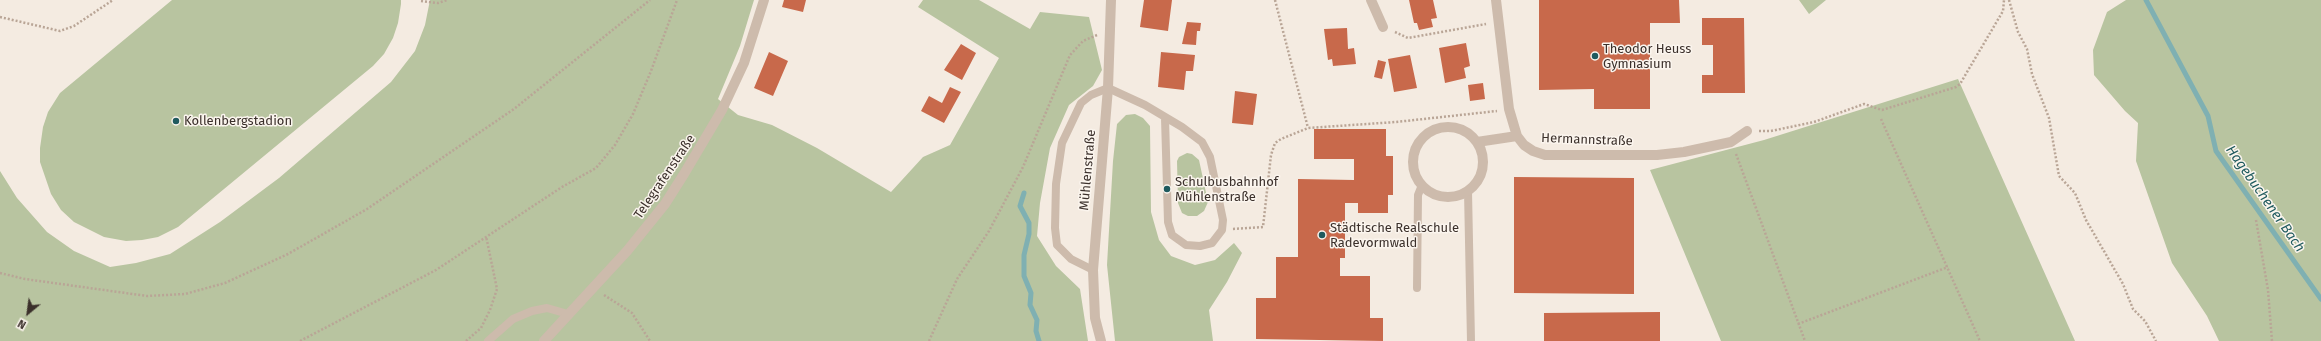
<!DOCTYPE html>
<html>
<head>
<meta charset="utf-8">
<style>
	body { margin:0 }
	#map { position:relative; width:2321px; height:341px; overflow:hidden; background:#f4ebe1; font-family:"Fira Sans",sans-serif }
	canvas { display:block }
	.north { position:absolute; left:8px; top:293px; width:40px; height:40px; -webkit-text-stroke:3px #fbf5ee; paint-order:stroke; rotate:209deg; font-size:11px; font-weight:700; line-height:16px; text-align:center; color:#3b302b }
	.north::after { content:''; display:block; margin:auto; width:14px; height:18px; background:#3b302b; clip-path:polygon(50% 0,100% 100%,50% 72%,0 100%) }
</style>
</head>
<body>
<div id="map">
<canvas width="2321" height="341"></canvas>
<div class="north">N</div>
</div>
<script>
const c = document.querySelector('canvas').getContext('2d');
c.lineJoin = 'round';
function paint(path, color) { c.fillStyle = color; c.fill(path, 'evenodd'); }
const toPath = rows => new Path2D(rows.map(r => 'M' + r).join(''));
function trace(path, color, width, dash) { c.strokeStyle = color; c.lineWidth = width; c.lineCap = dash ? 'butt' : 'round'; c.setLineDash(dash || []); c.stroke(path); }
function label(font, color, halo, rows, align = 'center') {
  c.font = font + ' "Fira Sans",sans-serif'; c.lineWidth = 3; c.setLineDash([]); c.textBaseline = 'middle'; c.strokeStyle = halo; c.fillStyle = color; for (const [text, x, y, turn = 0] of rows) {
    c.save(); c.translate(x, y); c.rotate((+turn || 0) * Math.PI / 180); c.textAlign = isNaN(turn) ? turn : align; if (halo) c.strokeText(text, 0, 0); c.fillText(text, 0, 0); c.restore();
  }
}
paint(toPath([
	[172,0,401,0,401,4,398,23,393,38,384,54,373,66,178,227,158,237,142,240,126,241,104,237,74,222,61,210,51,194,40,162,40,148,43,127,48,112,60,93],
	[430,0,754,0,740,46,718,99,738,115,772,125,817,148,891,192,923,157,950,145,999,58,918,7,923,0,979,0,1030,29,1040,12,1089,17,1102,70,1093,86,1069,105,1050,148,1040,203,1037,236,1056,266,1080,289,1088,341,0,341,0,171,17,198,47,232,74,251,110,267,136,263,170,254,220,222,279,178,391,82,415,51,425,25],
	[1799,0,1826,0,1809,14],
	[2126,0,2321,0,2321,341,2219,341,2207,316,2172,263,2136,161,2138,123,2125,111,2094,75,2093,50,2107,12],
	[1958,79,2075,341,1721,341,1650,170,1764,140],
	[1135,114,1143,118,1150,126,1151,212,1159,240,1171,256,1195,265,1215,260,1234,243,1242,253,1227,282,1209,310,1213,341,1115,341,1107,265,1113,161,1117,124,1126,115],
	[1187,153,1192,154,1199,160,1208,202,1204,211,1197,216,1188,216,1182,213,1178,203,1177,161,1179,157]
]), '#b8c4a0');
trace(toPath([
	[2146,0,2208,116,2216,151,2321,299],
	[1024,193,1020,206,1029,223,1029,234,1024,255,1024,276,1031,293,1030,305,1037,320,1036,331,1039,341]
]), '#7fb0b2', 5);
paint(toPath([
	[784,0,806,0,803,12,782,7],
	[1144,0,1172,0,1168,31,1140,27],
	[1409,0,1433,0,1437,18,1431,19,1433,27,1419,30,1417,23,1414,23],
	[1539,0,1679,0,1680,23,1650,23,1650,109,1594,109,1594,89,1539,90],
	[1702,18,1744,18,1745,93,1702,93,1702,75,1713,75,1713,45,1702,45],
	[1187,22,1201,23,1200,31,1197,31,1196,45,1182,44],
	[1347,28,1348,49,1354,48,1356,64,1333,66,1332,59,1328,60,1324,29],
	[1466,43,1470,66,1464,68,1466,78,1445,83,1439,48],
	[961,44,976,53,962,80,944,70],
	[769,52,788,61,773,96,754,88],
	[1161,52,1195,55,1193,71,1186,71,1184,90,1158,87],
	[1410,55,1417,88,1394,92,1388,59],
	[1378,60,1386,62,1382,79,1374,77],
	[1483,83,1485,99,1470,101,1468,85],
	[950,87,961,92,944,123,921,111,929,96,942,103],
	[1235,91,1257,94,1253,125,1232,123],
	[1314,129,1386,129,1386,156,1393,156,1393,195,1388,195,1388,213,1358,213,1358,203,1345,203,1345,258,1340,258,1340,276,1370,276,1370,318,1383,318,1383,341,1256,339,1256,298,1276,298,1276,257,1298,257,1298,179,1354,180,1354,159,1314,159],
	[1514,177,1634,178,1634,294,1514,293],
	[1660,312,1660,341,1544,341,1544,313]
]), '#c8694b');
trace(toPath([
	[1275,0,1308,128],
	[2009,0,2018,32,2027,49,2032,74,2049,118,2059,176,2075,193,2086,220,2123,284,2133,309,2145,321,2156,341],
	[421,1,438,3,447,0],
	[0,17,60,31,74,26,113,0],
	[1395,32,1408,38,1486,24],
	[1881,119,1980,341],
	[1759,131,1771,131,1814,122,1864,104,1882,110,1956,87,1960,84,2003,11,2004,0],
	[1736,154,1805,341],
	[2256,220,2268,290,2272,341],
	[1233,229,1263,227,1271,155,1275,143,1281,139,1308,128,1396,122,1497,111],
	[0,273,25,279,147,296,185,294,225,283,288,254,367,209,514,109,650,0],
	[604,295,632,313,650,341],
	[1798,324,1948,267],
	[300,341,436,270,562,187,596,168,615,145,633,114,651,71,677,0],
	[466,341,481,328,490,310,497,289,486,236],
	[929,341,957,279,989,231,1023,167,1070,55,1083,41,1097,35]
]), '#b9a596', 2.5, [2, 2]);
trace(toPath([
	[1468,191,1471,341],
	[1093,270,1071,259,1057,245,1055,228,1056,184,1062,143,1081,103,1091,95,1108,88,1145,105,1182,127,1202,142,1210,157,1223,220,1222,230,1212,243,1200,246,1186,245,1172,235,1168,222,1165,118],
	[1417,288,1418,195,1422,185],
	[488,341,513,319,532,311,547,308,568,314]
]), '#cdbbac', 8);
trace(toPath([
	[1371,0,1383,27],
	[1496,0,1509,109,1517,136,1524,145,1533,151,1545,155,1657,155,1684,152,1731,142,1747,131],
	'1413 162a35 35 0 1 1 70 0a35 35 0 1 1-70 0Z',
	[1477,142,1517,136],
	[544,341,627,251,665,204,684,174,722,110,744,63,764,0],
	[1101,341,1095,318,1093,270,1108,88,1111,0]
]), '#cdbbac', 10);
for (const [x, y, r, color] of [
	[1595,56,4,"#1f5a5e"],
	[176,121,4,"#1f5a5e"],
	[1167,189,4,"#1f5a5e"],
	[1322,235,4,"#1f5a5e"]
]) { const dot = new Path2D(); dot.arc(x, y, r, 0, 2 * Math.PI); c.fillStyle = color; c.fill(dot); trace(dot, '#fbf5ee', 1.5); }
label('13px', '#3b302b', '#fbf5ee', [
	["Theodor Heuss",1603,49],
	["Gymnasium",1603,64],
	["Kollenbergstadion",184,121],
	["Schulbusbahnhof",1175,182],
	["Mühlenstraße",1175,197],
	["Städtische Realschule",1330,228],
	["Radevormwald",1330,243]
], 'left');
label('13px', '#3b302b', '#fbf5ee', [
	["Hermannstraße",1587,140,2],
	["Mühlenstraße",1088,170,-85],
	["Telegrafenstraße",665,177,-56]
]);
label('italic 14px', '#1f5a5e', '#fbf5ee', [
	["Hagebuchener Bach",2265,199,55]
]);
</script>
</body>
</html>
